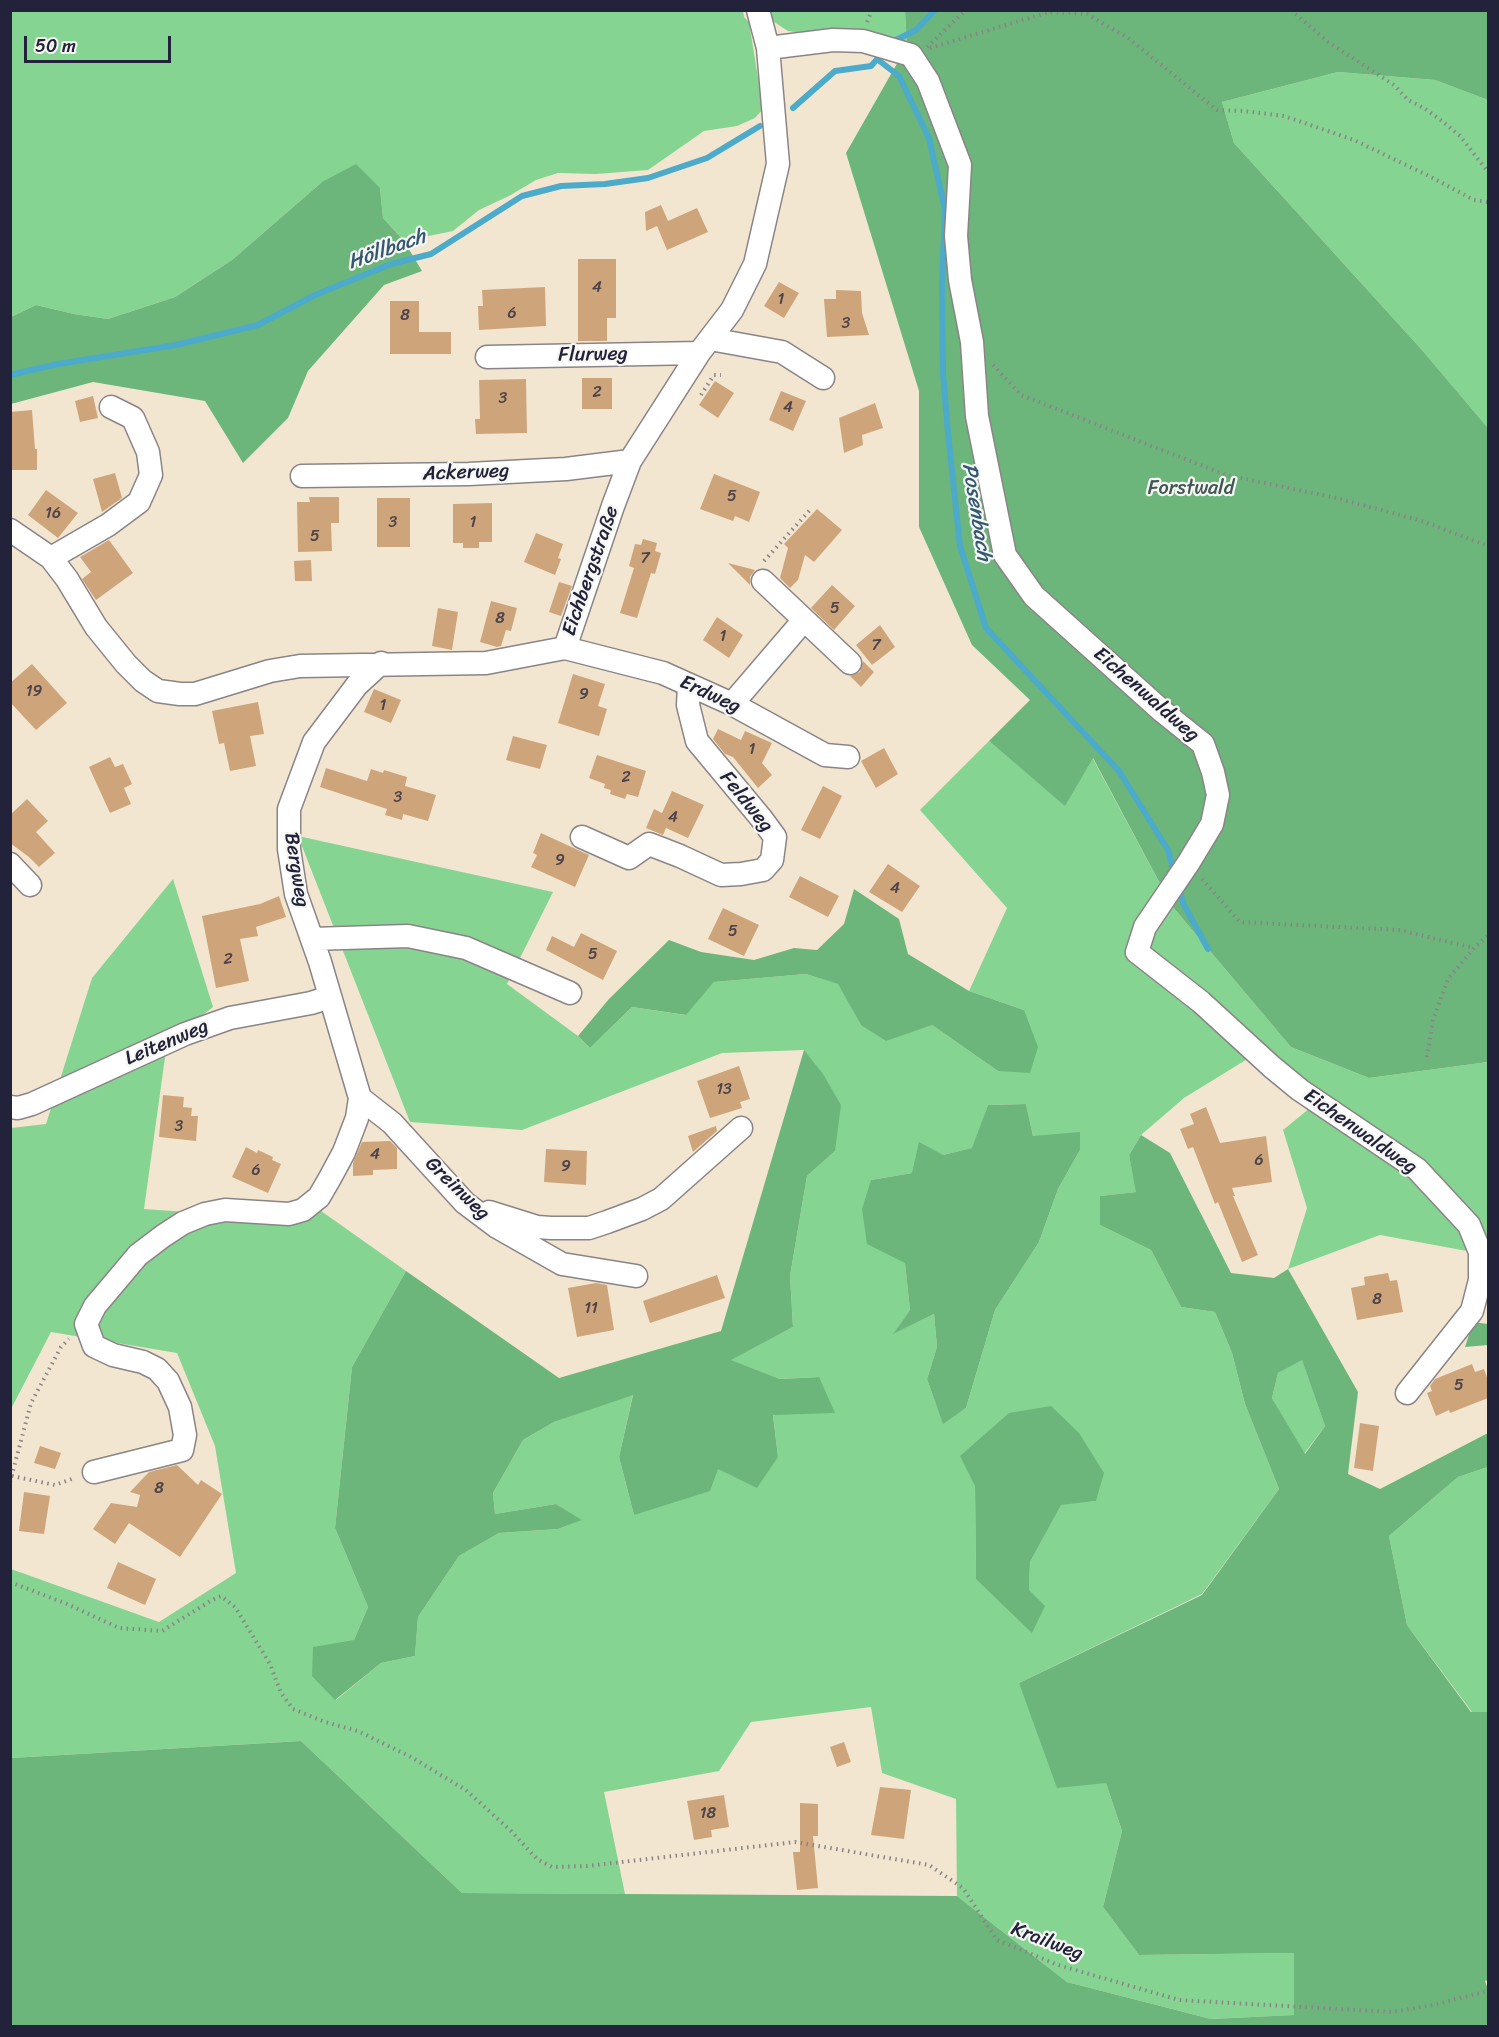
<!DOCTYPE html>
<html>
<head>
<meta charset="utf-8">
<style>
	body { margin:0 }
	#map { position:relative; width:1499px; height:2037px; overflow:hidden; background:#f3e6d1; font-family:Sriracha,sans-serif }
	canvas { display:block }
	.frame { position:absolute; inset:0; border:12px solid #22223b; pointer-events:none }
	.scale { position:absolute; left:24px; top:36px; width:147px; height:27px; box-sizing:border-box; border:3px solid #22223b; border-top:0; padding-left:8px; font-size:18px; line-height:21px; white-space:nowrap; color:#22223b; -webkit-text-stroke:4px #f6f6f2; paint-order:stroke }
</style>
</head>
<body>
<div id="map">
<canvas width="1499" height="2037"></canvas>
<div class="frame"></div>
<div class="scale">50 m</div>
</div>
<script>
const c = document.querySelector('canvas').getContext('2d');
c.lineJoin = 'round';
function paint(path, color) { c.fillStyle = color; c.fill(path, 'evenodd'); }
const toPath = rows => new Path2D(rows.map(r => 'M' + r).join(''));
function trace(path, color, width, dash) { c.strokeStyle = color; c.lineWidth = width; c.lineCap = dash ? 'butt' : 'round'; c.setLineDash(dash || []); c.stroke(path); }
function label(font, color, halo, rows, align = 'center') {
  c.font = font + ' Sriracha,sans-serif'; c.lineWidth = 4.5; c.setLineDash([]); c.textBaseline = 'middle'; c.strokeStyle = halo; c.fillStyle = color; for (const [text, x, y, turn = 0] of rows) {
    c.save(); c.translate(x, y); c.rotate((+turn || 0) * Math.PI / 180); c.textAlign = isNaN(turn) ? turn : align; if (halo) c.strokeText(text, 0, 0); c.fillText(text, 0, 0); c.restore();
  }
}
paint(toPath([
	[743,10,744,17,749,22,763,109,755,118,737,126,704,131,648,170,596,174,558,173,536,180,509,196,479,210,453,231,404,241,383,218,380,188,322,182,232,260,175,297,108,319,74,314,36,305,11,317,11,11],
	[769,11,905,11,907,46,788,31,774,22],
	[1338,72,1435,80,1488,100,1488,428,1422,350,1234,143,1222,102],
	[989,741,1065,805,1092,757,1172,906,1291,1047,1369,1078,1488,1062,1488,1247,1467,1251,1380,1235,1288,1269,1307,1208,1283,1130,1310,1108,1249,1058,1184,1098,1141,1135,1129,1155,1137,1192,1100,1196,1100,1225,1151,1250,1181,1307,1215,1312,1232,1353,1245,1404,1279,1489,1202,1594,1019,1683,1106,1783,1122,1831,1103,1907,1139,1955,1295,1953,1295,2015,1211,2019,1067,1982,957,1896,956,1799,882,1773,871,1707,751,1722,719,1771,604,1792,625,1894,462,1893,301,1741,11,1758,11,1569,159,1622,236,1573,215,1446,177,1353,51,1332,11,1409,11,1128,46,1124,92,978,173,879,213,1007,167,1043,144,1209,229,1215,314,1206,406,1271,352,1367,335,1528,368,1607,354,1640,336,1700,381,1663,415,1656,418,1617,459,1556,499,1533,558,1529,581,1520,556,1504,495,1514,493,1493,523,1440,554,1422,633,1394,619,1457,634,1515,718,1468,778,1457,773,1414,819,1377,780,1379,730,1360,793,1327,790,1276,807,1176,835,1151,804,1050,722,1053,522,1130,410,1122,298,836,553,892,507,984,578,1036,590,1048,632,1007,685,1015,714,982,806,974,839,984,861,1025,932,1025,998,1071,1024,1010,969,991,1007,908,920,810],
	[1026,1104,1033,1136,1080,1150,1058,1189,1039,1242,995,1310,966,1408,943,1423,927,1379,937,1347,934,1314,894,1333,910,1310,905,1262,871,1180,912,1173,943,1155,973,1148,988,1105],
	[975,1486,1095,1501,1061,1504,1030,1562,1029,1590,976,1579],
	[1302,1359,1325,1426,1304,1454,1272,1398,1278,1373],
	[1488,1467,1488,1712,1472,1712,1407,1625,1389,1536,1458,1477]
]), '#86d492');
paint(toPath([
	[905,11,1488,11,1488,100,1435,80,1338,72,1222,102,1234,143,1422,350,1488,428,1488,1062,1369,1078,1291,1047,1172,906,1093,758,1065,806,989,741,1030,700,972,645,919,527,919,391,846,153,907,46],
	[356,164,380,188,383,218,404,241,422,271,384,285,308,371,288,418,243,463,205,401,93,382,11,404,11,317,36,305,74,314,108,319,175,297,232,260,322,182],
	[854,889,899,919,908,954,969,991,1024,1010,1038,1047,1030,1073,998,1071,932,1025,886,1041,861,1025,838,984,806,974,714,982,686,1015,632,1007,590,1048,578,1036,609,999,669,940,701,952,754,960,794,948,817,950,844,924],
	[804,1050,823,1074,841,1105,835,1151,807,1176,790,1276,793,1327,731,1360,780,1379,819,1377,835,1413,773,1415,778,1457,757,1488,718,1469,710,1491,634,1515,619,1457,633,1395,554,1422,523,1440,493,1493,495,1514,556,1504,582,1520,558,1529,499,1533,459,1556,418,1617,415,1656,381,1663,335,1700,312,1676,313,1647,354,1640,368,1607,335,1528,352,1367,406,1271,559,1378,721,1331],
	[1026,1104,1033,1136,1080,1132,1080,1150,1058,1189,1039,1242,995,1310,966,1408,943,1424,927,1379,937,1347,934,1314,893,1334,910,1310,905,1263,867,1244,862,1209,871,1180,912,1173,919,1142,943,1155,972,1148,988,1105],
	[1141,1135,1170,1153,1231,1273,1274,1278,1288,1269,1358,1392,1348,1474,1380,1489,1488,1433,1488,1467,1458,1477,1389,1536,1407,1625,1471,1712,1488,1712,1488,1980,1485,1981,1488,1989,1488,2026,11,2026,11,1758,301,1741,462,1893,957,1896,1067,1982,1211,2019,1294,2015,1294,1953,1139,1955,1103,1907,1122,1831,1106,1783,1057,1788,1019,1683,1202,1595,1279,1489,1245,1404,1232,1353,1215,1312,1181,1307,1151,1250,1100,1225,1100,1196,1136,1192,1129,1155],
	[1302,1360,1325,1426,1305,1454,1272,1398,1278,1373],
	[1473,1322,1488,1324,1488,1345,1465,1347],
	[1051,1406,1079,1433,1104,1473,1096,1501,1061,1505,1030,1562,1029,1590,1045,1606,1032,1633,976,1579,975,1486,960,1456,1009,1413]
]), '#6cb67c');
trace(toPath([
	[891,45,896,40,916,30,935,10],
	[877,59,899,76,929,138,945,210,942,286,943,373,948,433,960,546,986,628,1119,771,1168,850,1174,872],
	[793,108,835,71,871,66,880,56],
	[10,375,58,364,176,345,258,325,315,295,391,264,431,254,522,196,561,186,605,184,648,178,707,158,760,126],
	[1179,887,1183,903,1208,949]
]), '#4caaca', 6);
paint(toPath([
	[661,205,668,221,646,231,645,212],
	[697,208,708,232,667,250,657,226],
	[578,259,616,259,616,318,607,318,607,341,578,341],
	[779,282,799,293,784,318,764,306],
	[545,287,546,326,479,330,478,306,483,306,482,290],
	[836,290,861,291,862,313,869,335,827,337,824,299,836,299],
	[390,301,419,301,419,332,451,332,451,354,390,354],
	[582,378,612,378,612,409,582,409],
	[526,379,527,433,476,434,475,419,480,419,479,380],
	[715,381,734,393,718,418,699,405],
	[781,391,806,401,793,431,769,420],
	[93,396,98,418,80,422,75,401],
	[875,403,883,428,862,435,863,445,844,453,839,418],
	[32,410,35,449,37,449,37,470,10,470,10,412],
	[115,473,122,498,102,512,93,479],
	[714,474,760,492,749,522,735,516,733,521,700,509],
	[46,490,78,513,58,538,28,515],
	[309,497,339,497,339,523,331,523,332,551,298,552,297,502,310,502],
	[377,498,410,498,410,547,377,547],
	[492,503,492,542,479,542,479,548,463,548,463,543,453,543,453,504],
	[817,509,842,530,814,562,805,555,798,580,790,588,780,578,788,548,784,544],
	[536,533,563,544,558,558,561,559,555,575,524,562],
	[643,539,657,543,655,551,661,553,655,574,651,573,637,618,620,613,634,568,629,566,635,544,641,545],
	[109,540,133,573,96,600,82,579,91,572,80,557],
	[311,560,312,581,295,581,294,561],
	[728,563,755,570,750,577,750,585],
	[559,582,572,586,561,616,549,612],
	[832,585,855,606,834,630,811,608],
	[491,601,517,608,511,631,506,630,501,646,497,647,480,642],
	[438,608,458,612,452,650,432,646],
	[717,617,743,635,729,658,703,640],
	[880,625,895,647,872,665,856,645],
	[863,661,874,672,861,687,850,676,860,672],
	[32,664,67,703,36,730,10,702,10,683],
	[573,674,605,684,598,706,607,709,599,736,558,723],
	[374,689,401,700,391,723,364,712],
	[258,702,264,734,250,736,256,766,230,771,224,743,219,744,212,711],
	[718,729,741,740,745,731,772,743,762,763,772,775,758,788,733,757,725,754,713,739],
	[513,736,547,745,540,769,506,760],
	[884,748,898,774,876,788,861,761],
	[597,755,646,771,638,797,627,794,625,799,610,794,611,790,604,788,605,784,589,778],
	[110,757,115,767,123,764,132,784,124,788,131,804,110,813,89,767],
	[326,768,367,781,371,769,383,773,384,770,407,777,405,786,436,795,428,821,403,814,402,820,385,815,387,809,320,787],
	[823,786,842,796,820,839,801,830],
	[672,791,704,805,688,838,666,828,663,835,646,828,654,809,662,813],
	[27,799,48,821,36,832,55,853,39,867,29,857,10,843,10,815],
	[541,833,589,855,575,887,531,867,537,855,533,853],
	[888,864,920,886,902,912,869,892],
	[800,876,839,896,828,917,789,897],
	[279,896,286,917,256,927,258,936,240,939,249,981,216,988,202,916,260,904],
	[723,908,759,925,744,956,708,939],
	[581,933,617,951,603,980,546,950,552,936,574,947],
	[739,1066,750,1099,740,1102,742,1108,710,1118,697,1081],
	[163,1095,184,1097,183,1107,192,1108,191,1116,198,1116,196,1141,159,1137],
	[1206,1107,1220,1143,1266,1136,1272,1182,1232,1188,1235,1196,1233,1196,1258,1255,1242,1262,1218,1202,1215,1204,1193,1147,1188,1149,1180,1129,1194,1124,1190,1114],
	[716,1126,717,1131,693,1152,688,1136],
	[390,1141,397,1148,397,1169,373,1170,373,1175,353,1176,353,1163,362,1142],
	[246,1147,257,1153,258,1150,273,1157,272,1160,281,1164,268,1193,232,1177],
	[546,1149,587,1151,586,1185,544,1182],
	[1388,1273,1390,1281,1397,1280,1403,1312,1357,1320,1351,1288,1365,1285,1364,1277],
	[717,1275,725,1298,650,1323,643,1301],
	[596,1283,607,1285,614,1330,577,1337,568,1288],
	[1472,1364,1475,1372,1484,1369,1488,1380,1488,1398,1450,1413,1449,1410,1436,1416,1427,1393,1432,1391,1430,1386,1435,1379],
	[1360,1423,1379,1426,1373,1471,1354,1468],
	[40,1446,61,1453,55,1469,34,1463],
	[177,1465,198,1485,201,1480,222,1494,180,1557,129,1523,115,1544,93,1529,111,1503,137,1507,140,1495,130,1492,149,1472],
	[24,1492,50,1496,44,1534,19,1531],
	[118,1562,156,1579,145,1605,107,1588],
	[844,1742,851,1762,837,1767,830,1747],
	[880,1787,911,1790,904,1839,871,1835],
	[724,1795,729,1827,711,1830,712,1837,694,1840,687,1801],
	[800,1803,818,1804,818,1836,813,1836,818,1888,797,1890,793,1852,800,1852]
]), '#cea57b');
const minor = toPath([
	[768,48,833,40,863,41,911,55,928,81,960,165,956,236,960,280,972,342,977,416,1005,555,1034,596,1162,711,1203,744,1213,772,1218,795,1212,824,1189,862,1145,927,1137,952,1201,1002,1272,1067,1300,1090,1417,1169,1469,1225,1480,1252,1480,1280,1472,1311,1407,1393],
	[710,339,782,352,823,378],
	[487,357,699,353],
	[302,476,469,474,566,469,630,461],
	[10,530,51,558,67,579,96,627,126,664,143,681,158,691,180,694,195,694,270,671,300,666,486,663,565,648,613,506,630,461,699,353,732,310,755,264,778,164,768,48,758,10],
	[51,558,108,525,139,502,151,475,148,452,133,418,111,407],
	[763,581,850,663],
	[565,648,663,673,732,704,825,755,848,757],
	[732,704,804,620],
	[582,837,629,858,649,844,680,856,721,875,741,874,763,870,772,860,775,837,761,818,697,741,688,705,689,685],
	[10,864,30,885],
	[312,939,408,936,466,948,570,993],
	[360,1098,392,1123,465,1203,497,1227,562,1264,636,1276],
	[10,1107,18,1108,32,1104,185,1034,230,1018,311,1003,330,997],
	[489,1212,537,1227,551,1228,589,1228,607,1222,642,1209,661,1199,741,1128],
	[94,1472,182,1450,185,1435,180,1407,168,1381,157,1369,143,1362,113,1355,94,1346,86,1324,95,1306,138,1255,163,1236,183,1223,205,1214,225,1210,289,1214,303,1210,319,1197,330,1178,344,1152,357,1118,360,1098,320,962,296,894,289,849,289,809,314,742,357,685,381,663]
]);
trace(minor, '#8a8486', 25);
trace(toPath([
	[1291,10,1328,42,1394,85,1408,100,1424,108,1442,121,1460,136,1488,172],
	[867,22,872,10],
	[927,47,966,10],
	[930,48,1049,12,1087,14,1128,38,1217,110,1245,111,1284,116,1354,140,1429,176,1474,200,1488,202],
	[993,365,1021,395,1226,475,1332,497,1419,520,1488,546],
	[701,395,714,375,721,375],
	[764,561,810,510],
	[1202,879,1240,922,1399,930,1474,948],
	[1427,1057,1433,1020,1448,979,1474,948,1488,935],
	[12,1476,55,1485,75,1478],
	[10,1482,31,1403,61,1347,69,1339],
	[10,1582,67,1604,119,1628,162,1631,212,1600,221,1596,235,1607,270,1664,281,1693,293,1709,325,1722,358,1731,411,1757,466,1790,511,1831,537,1859,552,1867,587,1866,795,1842,929,1865,963,1888,997,1940,1058,1965,1179,2000,1392,2012,1433,2005,1488,1991]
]), '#8a8486', 4, [1.5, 4.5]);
trace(minor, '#fff', 22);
label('16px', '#4d434b', null, [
	["4",597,288],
	["1",781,300],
	["6",512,314],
	["8",405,316],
	["3",846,324],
	["2",597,393],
	["3",503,399],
	["4",788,408],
	["5",732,497],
	["16",53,514],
	["3",393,523],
	["1",473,523],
	["5",315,537],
	["7",645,559],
	["5",835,609],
	["8",500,619],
	["1",723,637],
	["7",876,646],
	["19",34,692],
	["9",584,695],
	["1",383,706],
	["1",752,750],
	["2",626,778],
	["3",398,798],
	["4",673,818],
	["9",560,861],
	["4",895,889],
	["5",733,932],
	["5",593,955],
	["2",228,960],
	["13",724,1090],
	["3",179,1127],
	["4",375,1155],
	["6",1259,1161],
	["9",566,1167],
	["6",256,1171],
	["8",1377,1300],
	["11",591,1309],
	["5",1459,1386],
	["8",159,1489],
	["18",708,1814]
]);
label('20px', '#22223b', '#f6f6f2', [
	["Flurweg",593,355,-1],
	["Ackerweg",466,473,-2],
	["Eichbergstraße",591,571,-71],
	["Erdweg",710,695,25],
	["Eichenwaldweg",1146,695,41],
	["Feldweg",746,802,51],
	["Bergweg",296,870,81],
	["Leitenweg",167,1043,-23],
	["Eichenwaldweg",1360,1132,35],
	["Greinweg",457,1189,44],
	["Krailweg",1047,1942,21]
]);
label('20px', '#405755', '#f6f6f2', [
	["Forstwald",1191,489]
]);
label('italic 21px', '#335874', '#f6f6f2', [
	["Höllbach",387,250,-20],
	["Posenbach",976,512,81]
]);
</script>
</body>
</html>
